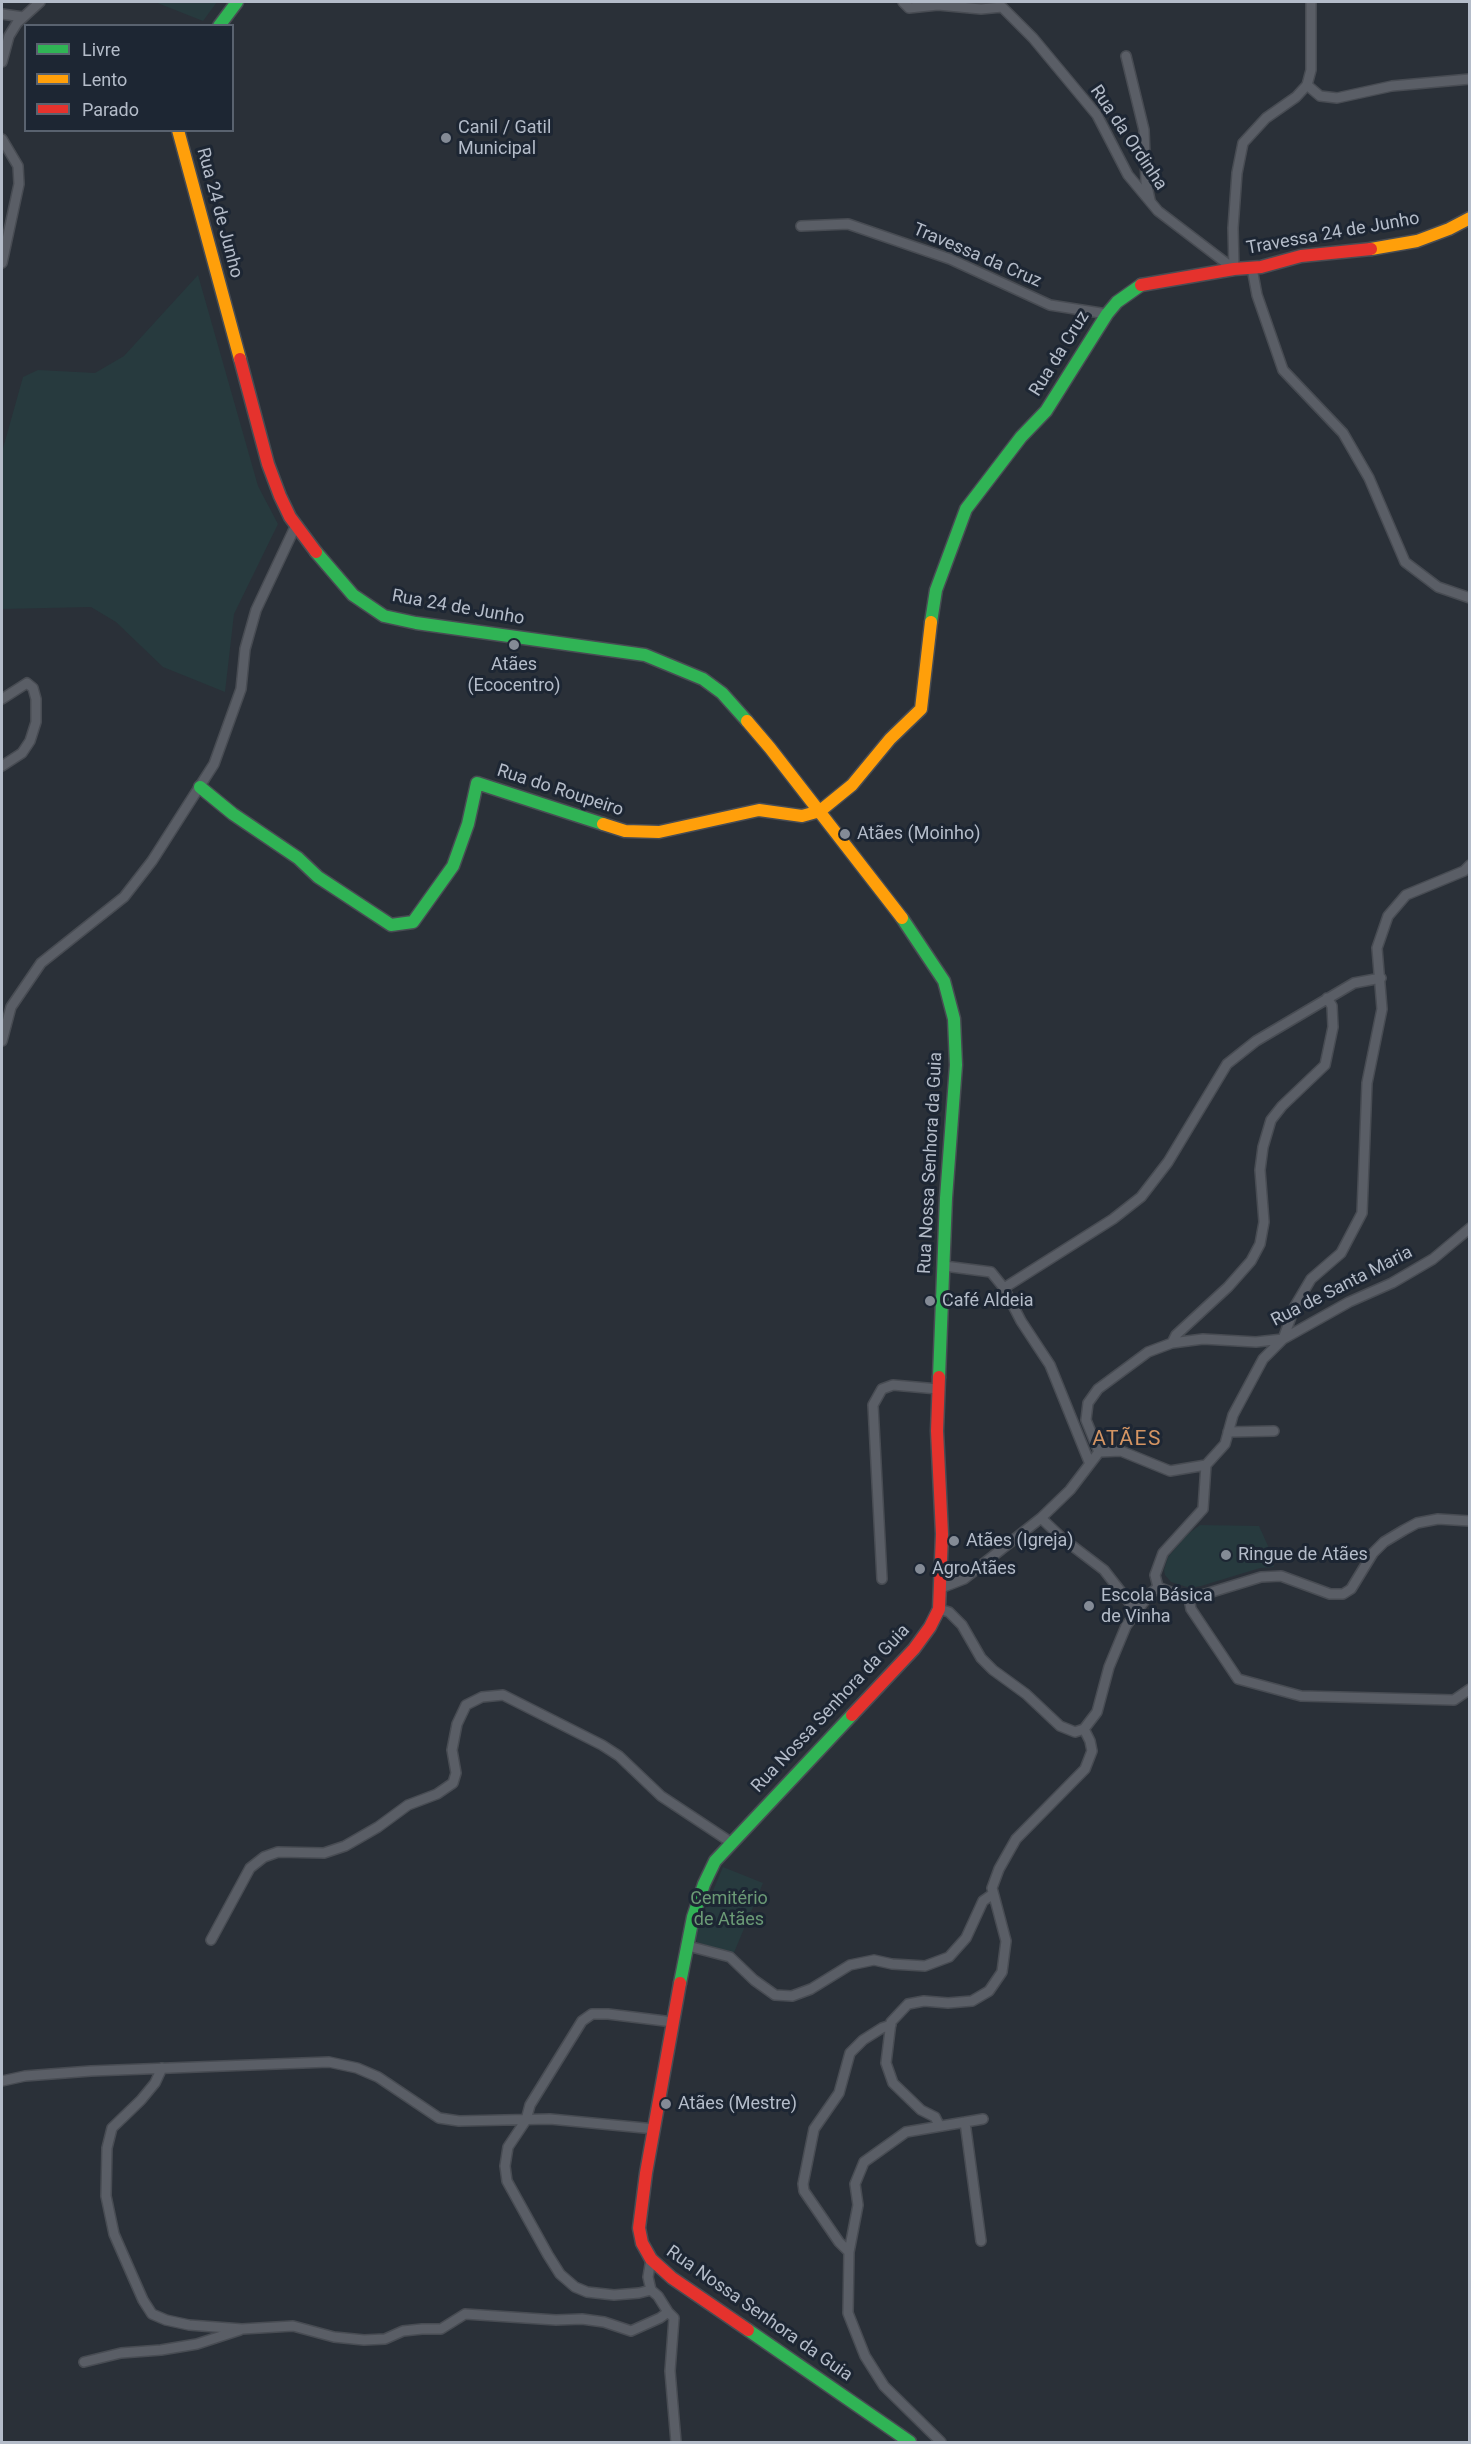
<!DOCTYPE html>
<html>
<head>
<meta charset="utf-8">
<style>
	body { margin:0 }
	#map { position:relative; width:1471px; height:2444px; overflow:hidden; background:#2a3038; font-family:Roboto,sans-serif }
	canvas { display:block }
	.frame { position:absolute; inset:0; border:3px solid #b4bcc9; pointer-events:none }
	.legend { position:absolute; left:24px; top:24px; width:210px; height:108px; box-sizing:border-box; background:#1d2633; border:2px solid #59626f; margin:0; padding:8px 10px; list-style:none; font-size:18px; color:#b4bcc9 }
	.legend li { display:flex; align-items:center; gap:12px; height:30px }
	.legend b { width:30px; border:2px solid #59626f }
</style>
</head>
<body>
<div id="map">
<canvas width="1471" height="2444"></canvas>
<div class="frame"></div>
<ul class="legend">
<li><b style="height:8px;background:#30b455"></b>Livre</li>
<li><b style="height:8px;background:#ff9f0a"></b>Lento</li>
<li><b style="height:8px;background:#e5322d"></b>Parado</li>
</ul>
</div>
<script>
const c = document.querySelector('canvas').getContext('2d');
c.lineJoin = 'round';
function paint(path, color) { c.fillStyle = color; c.fill(path, 'evenodd'); }
const toPath = rows => new Path2D(rows.map(r => 'M' + r).join(''));
function trace(path, color, width, dash) { c.strokeStyle = color; c.lineWidth = width; c.lineCap = dash ? 'butt' : 'round'; c.setLineDash(dash || []); c.stroke(path); }
function label(font, color, halo, rows, align = 'center') {
  c.font = font + ' Roboto,sans-serif'; c.lineWidth = 6; c.setLineDash([]); c.textBaseline = 'middle'; c.strokeStyle = halo; c.fillStyle = color; for (const [text, x, y, turn = 0] of rows) {
    c.save(); c.translate(x, y); c.rotate((+turn || 0) * Math.PI / 180); c.textAlign = isNaN(turn) ? turn : align; if (halo) c.strokeText(text, 0, 0); c.fillText(text, 0, 0); c.restore();
  }
}
paint(toPath([
	[155,2,217,2,203,21],
	[198,275,258,486,278,524,234,614,225,692,163,667,116,622,91,607,2,609,2,452,23,377,38,370,95,373,124,356],
	[1200,1525,1259,1526,1268,1546,1274,1567,1260,1568,1201,1586,1190,1588,1171,1582,1165,1575,1164,1570,1168,1557,1188,1534],
	[723,1867,763,1883,733,1955,697,1942,694,1935]
]), '#273a3e');
const street = toPath([
	[903,2,909,8,938,5,981,9,1002,7,1033,38,1097,115,1128,175,1158,211,1234,269],
	[2,14,23,17],
	[1126,56,1144,130,1146,182,1150,200],
	[2,62,9,36,17,23,40,2],
	[1307,85,1320,96,1337,98,1392,86,1470,79],
	[2,139,18,166,19,184,2,263],
	[801,226,848,224,950,259,1050,305,1107,314],
	[1252,268,1257,295,1283,370,1343,433,1369,478,1405,562,1438,587,1470,598],
	[1234,269,1233,228,1237,173,1243,143,1266,118,1296,97,1307,85,1311,70,1311,2],
	[2,699,27,683,33,688,36,699,36,722,30,741,22,753,2,766],
	[1470,865,1464,871,1406,895,1388,916,1377,948,1382,1009,1367,1083,1362,1213,1341,1253,1311,1279,1295,1306,1283,1339,1263,1359,1233,1415,1225,1444,1206,1465,1203,1509,1163,1553,1155,1575,1158,1587,1189,1599,1261,1577,1281,1576,1330,1594,1343,1594,1351,1589,1373,1553,1384,1542,1404,1530,1417,1523,1438,1519,1470,1521],
	[2,1041,11,1007,41,963,124,897,152,861,214,764,241,689,245,649,256,610,296,525],
	[944,1266,991,1272,1004,1288,1021,1321,1050,1365,1090,1464],
	[1004,1288,1113,1219,1141,1197,1168,1162,1227,1064,1256,1041,1354,983,1381,978],
	[1172,1343,1176,1335,1228,1287,1251,1261,1260,1244,1264,1222,1260,1170,1263,1147,1271,1120,1282,1106,1325,1065,1333,1027,1332,1006,1327,998],
	[1228,1432,1274,1431],
	[1099,1452,1121,1451,1170,1471,1206,1465],
	[1041,1518,1062,1538,1104,1570,1136,1611],
	[882,1579,873,1405,882,1389,893,1385,938,1389],
	[941,1588,964,1579,1041,1518,1070,1490,1099,1452,1086,1420,1088,1403,1098,1389,1148,1352,1172,1343,1203,1339,1256,1342,1283,1339,1349,1302,1392,1283,1433,1259,1470,1228],
	[1189,1599,1191,1609,1238,1679,1301,1696,1454,1700,1470,1689],
	[939,1609,949,1612,962,1625,981,1658,993,1670,1026,1694,1060,1726,1075,1732,1084,1729,1097,1712,1109,1667,1126,1626,1148,1596,1158,1587],
	[211,1940,250,1868,264,1857,278,1852,324,1853,345,1846,378,1827,408,1805,437,1794,453,1783,456,1773,452,1750,457,1724,466,1705,482,1697,503,1695,602,1745,619,1756,661,1796,732,1843],
	[688,1946,730,1957,754,1980,775,1995,792,1996,811,1989,850,1965,874,1960,892,1964,925,1966,949,1957,966,1938,983,1901,993,1894],
	[162,2068,155,2083,141,2100,112,2128,107,2148,106,2196,114,2234,143,2300,152,2314,166,2320,189,2325,242,2329,293,2326,334,2337,364,2340,385,2339,403,2331,422,2329,441,2329,465,2314,556,2320,582,2319,604,2322,631,2331,660,2318,668,2312,658,2296,651,2290,648,2277,651,2259],
	[2,2081,25,2076,91,2071,329,2062,357,2068,378,2077,439,2118,459,2121,550,2119,655,2129],
	[965,2122,981,2241],
	[939,2125,935,2117,921,2110,893,2083,886,2063,891,2022,908,2004,924,2001,948,2003,972,2001,989,1991,1002,1972,1006,1941,992,1888,999,1869,1016,1839,1085,1769,1092,1751,1090,1741,1084,1729],
	[849,2252,839,2242,804,2191,803,2184,814,2129,839,2093,850,2053,863,2040,882,2028,891,2025],
	[651,2290,639,2293,614,2295,587,2292,575,2287,560,2274,548,2255,507,2181,505,2166,508,2147,526,2120,530,2105,582,2021,592,2014,608,2014,673,2022],
	[668,2312,674,2318,670,2371,676,2442],
	[84,2362,121,2353,161,2350,197,2344,240,2330],
	[941,2442,884,2386,865,2356,848,2313,849,2252,858,2205,855,2184,864,2162,906,2132,983,2119]
]);
const fast = toPath([
	[219,26,237,2],
	[316,552,353,595,384,616,416,623,645,655,703,679,722,693,747,721],
	[931,622,936,590,966,509,1021,437,1046,411,1107,314,1117,302,1141,285],
	[200,787,233,814,298,858,318,877,391,925,413,922,453,866,468,824,477,783,603,824],
	[902,918,944,981,954,1019,956,1065,946,1198,939,1377],
	[680,1983,693,1917,704,1884,715,1861,852,1715],
	[748,2330,910,2442]
]);
const slow = toPath([
	[178,130,240,359],
	[1371,249,1417,241,1449,229,1470,218],
	[747,721,770,748,902,918],
	[603,824,625,831,659,832,759,810,802,816,820,811,852,785,890,739,921,709,931,622]
]);
const jam = toPath([
	[1141,285,1234,269,1261,267,1301,256,1371,249],
	[240,359,268,464,280,496,290,517,316,552],
	[852,1715,914,1649,930,1627,939,1609,942,1534,937,1431,939,1377],
	[680,1983,646,2173,639,2228,642,2243,651,2259,672,2278,748,2330]
]);
trace(street, '#484c53', 12);
trace(fast, '#484c53', 15);
trace(slow, '#484c53', 15);
trace(jam, '#484c53', 15);
trace(street, '#5a5e66', 9);
trace(fast, '#30b455', 12);
trace(slow, '#ff9f0a', 12);
trace(jam, '#e5322d', 12);
for (const [x, y, r, color] of [
	[446,138,6,"#848b96"],
	[514,645,6,"#848b96"],
	[845,834,6,"#848b96"],
	[930,1301,6,"#848b96"],
	[954,1541,6,"#848b96"],
	[1226,1555,6,"#848b96"],
	[920,1569,6,"#848b96"],
	[1089,1606,6,"#848b96"],
	[666,2104,6,"#848b96"]
]) { const dot = new Path2D(); dot.arc(x, y, r, 0, 2 * Math.PI); c.fillStyle = color; c.fill(dot); trace(dot, '#1d2633', 2); }
label('18px', '#b4bcc9', '#1d2633', [
	["Canil / Gatil",458,128],
	["Municipal",458,149],
	["Atães",514,665,"center"],
	["(Ecocentro)",514,686,"center"],
	["Atães (Moinho)",857,834],
	["Café Aldeia",942,1301],
	["Atães (Igreja)",966,1541],
	["Ringue de Atães",1238,1555],
	["AgroAtães",932,1569],
	["Escola Básica",1101,1596],
	["de Vinha",1101,1617],
	["Atães (Mestre)",678,2104]
], 'left');
label('18px', '#b4bcc9', '#1d2633', [
	["Rua da Ordinha",1128,138,56],
	["Rua 24 de Junho",219,213,75],
	["Travessa 24 de Junho",1333,234,-10],
	["Travessa da Cruz",977,256,23],
	["Rua da Cruz",1060,354,-58],
	["Rua 24 de Junho",458,608,10],
	["Rua do Roupeiro",560,791,18],
	["Rua Nossa Senhora da Guia",931,1163,-87],
	["Rua de Santa Maria",1342,1287,-27],
	["Rua Nossa Senhora da Guia",831,1709,-47],
	["Rua Nossa Senhora da Guia",759,2314,35]
]);
label('18px', '#6b9a76', '#1d2633', [
	["Cemitério",729,1899],
	["de Atães",729,1920]
]);
c.letterSpacing = '1.5px';
label('21px', '#d59563', '#1d2633', [
	["ATÃES",1127,1440]
]);
c.letterSpacing = '0px';
</script>
</body>
</html>
